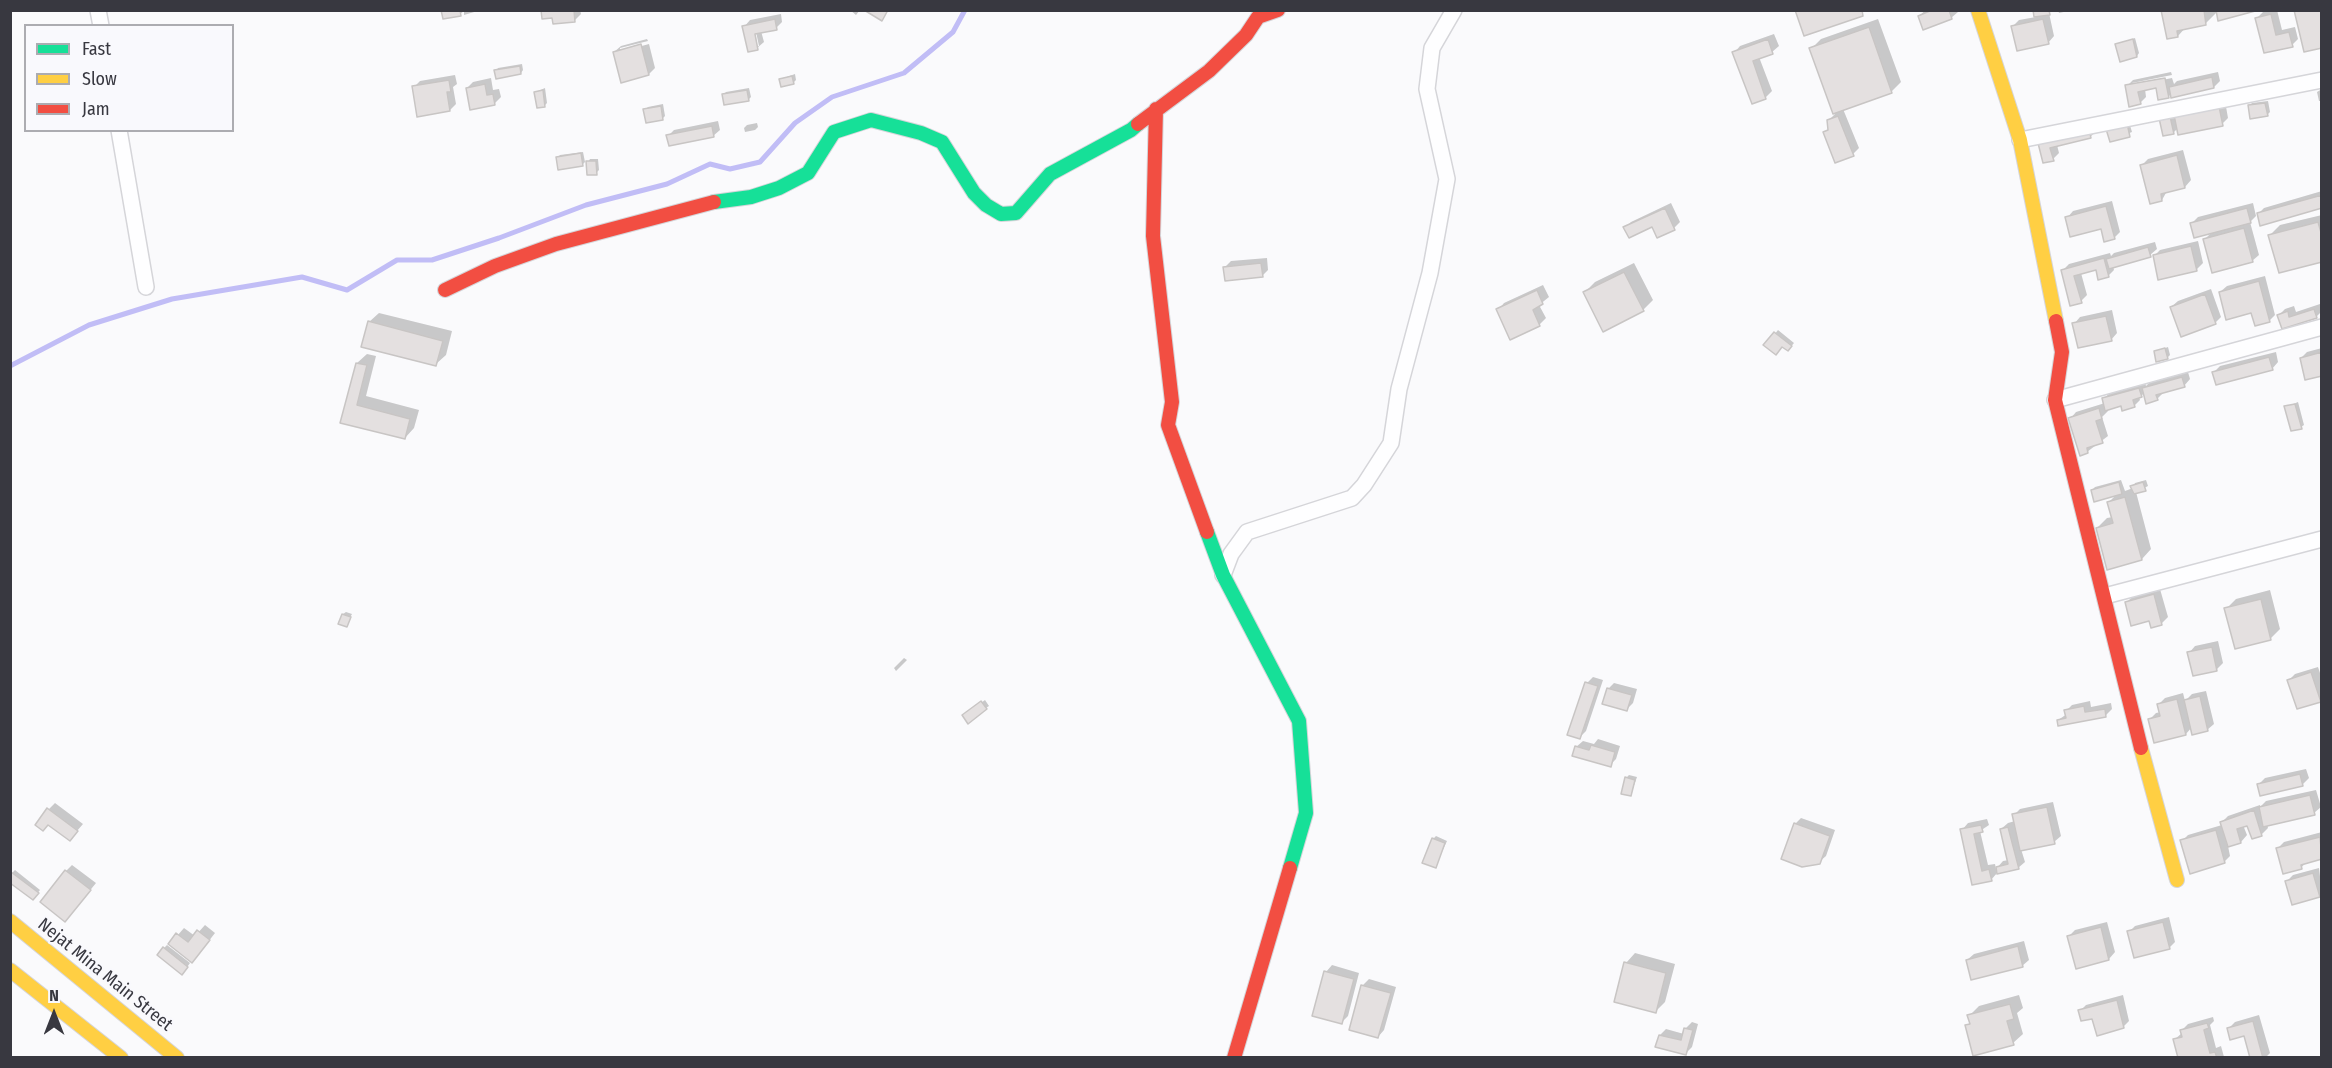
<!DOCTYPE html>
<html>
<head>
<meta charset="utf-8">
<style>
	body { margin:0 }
	#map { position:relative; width:2332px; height:1068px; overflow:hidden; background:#fafafc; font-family:"Fira Sans Condensed",sans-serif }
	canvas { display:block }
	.frame { position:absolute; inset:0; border:12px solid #383840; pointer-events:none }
	.legend { position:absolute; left:24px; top:24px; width:210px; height:108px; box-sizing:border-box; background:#f9f9fd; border:2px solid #acacb1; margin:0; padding:8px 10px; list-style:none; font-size:18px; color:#383840 }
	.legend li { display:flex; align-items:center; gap:12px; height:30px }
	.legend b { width:30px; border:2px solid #acacb1 }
	.north { position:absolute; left:24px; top:984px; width:60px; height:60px; -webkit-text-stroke:4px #f9f9fd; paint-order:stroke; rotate:0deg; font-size:16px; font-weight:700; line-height:24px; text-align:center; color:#383840 }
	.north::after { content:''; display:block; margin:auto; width:21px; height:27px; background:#383840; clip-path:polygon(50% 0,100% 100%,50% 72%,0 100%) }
</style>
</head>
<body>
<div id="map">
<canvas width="2332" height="1068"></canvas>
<div class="frame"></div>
<ul class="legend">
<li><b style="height:8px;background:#16e098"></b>Fast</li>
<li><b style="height:8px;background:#ffcf43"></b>Slow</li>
<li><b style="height:8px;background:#f24e42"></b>Jam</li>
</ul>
<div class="north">N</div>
</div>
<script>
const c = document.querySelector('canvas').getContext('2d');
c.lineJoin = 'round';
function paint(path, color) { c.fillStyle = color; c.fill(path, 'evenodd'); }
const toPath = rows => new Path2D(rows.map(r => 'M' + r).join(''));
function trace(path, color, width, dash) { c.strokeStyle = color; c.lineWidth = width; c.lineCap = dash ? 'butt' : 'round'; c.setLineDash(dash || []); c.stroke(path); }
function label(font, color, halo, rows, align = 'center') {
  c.font = font + ' "Fira Sans Condensed",sans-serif'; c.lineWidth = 4.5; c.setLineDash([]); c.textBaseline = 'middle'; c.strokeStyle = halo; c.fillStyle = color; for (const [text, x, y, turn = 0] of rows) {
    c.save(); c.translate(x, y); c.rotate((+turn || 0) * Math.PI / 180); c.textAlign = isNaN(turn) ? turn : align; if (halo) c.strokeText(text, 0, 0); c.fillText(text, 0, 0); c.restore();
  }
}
paint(toPath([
	[443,10,481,10,464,15,464,11,460,14],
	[542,10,580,10,581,14,574,21,553,16],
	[850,10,860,10,856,15],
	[1925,10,1957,10,1958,12,1951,18,1919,17],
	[2035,10,2052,10,2049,13,2054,36,2048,43,2013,26,2019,20,2036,17],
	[2058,10,2073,10,2059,13],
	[2163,10,2253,10,2217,12,2206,23,2186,27,2178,36],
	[2269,10,2277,10,2282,30,2295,27,2298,39,2292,45,2265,51,2257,18,2263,12],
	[781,14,782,22,776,28,761,31,764,42,757,48,749,50,744,27,750,20],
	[752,27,755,27,759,46,756,46],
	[1878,19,1901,82,1891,92,1843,109,1859,148,1853,154,1825,133,1829,128,1828,121,1839,110,1811,49,1821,39],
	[1774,34,1779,46,1772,52,1759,57,1772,91,1766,97,1753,102,1734,53,1740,46],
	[2135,38,2139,53,2137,56,2117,45],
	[647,39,648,41,620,48,620,52,649,44,655,68,649,74,614,52,621,46],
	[522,64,523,70,521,73,496,71,498,68],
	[2171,72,2172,75,2132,83,2132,86,2172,78,2174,84,2177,81,2218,72,2220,81,2214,87,2172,93,2168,97,2157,86,2145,89,2146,97,2140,103,2127,86,2133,80],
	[795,74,796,80,793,83,781,79],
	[455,75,457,84,453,87,456,104,450,110,414,87,420,81],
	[491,78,493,90,499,89,501,97,495,103,472,108,467,88,473,82],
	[545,88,547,103,544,106,536,92],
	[749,88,751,97,748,100,723,95,726,92],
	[2322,89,2322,101,2319,101,2317,92],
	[2225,101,2228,118,2222,124,2178,128,2173,133,2161,119,2173,114,2173,118,2182,109],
	[2268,101,2270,112,2267,115,2249,106,2252,103],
	[663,104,665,116,662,119,645,110,648,107],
	[718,121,720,130,713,136,668,136,674,130],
	[2129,122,2132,132,2111,140],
	[757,123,758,127,755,130,745,132,744,128,747,125],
	[2097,131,2090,137,2057,145,2059,153,2053,159,2040,143],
	[2183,150,2191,180,2185,187,2167,191,2162,200,2142,165,2148,159],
	[583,152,585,162,582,165,557,158,560,155],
	[590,159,598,159,599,170,596,173,588,162],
	[2322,191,2322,207,2258,214,2264,208],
	[2112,201,2120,232,2114,238,2102,227,2067,218,2073,211],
	[1671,203,1680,222,1674,228,1653,225,1625,228,1631,222],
	[2253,203,2256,216,2250,222,2259,255,2252,261,2205,239,2212,232,2192,223,2198,217],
	[2322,215,2322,261,2270,235,2280,225],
	[2198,241,2203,263,2197,269,2154,256,2160,250],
	[2155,242,2157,249,2150,255,2113,266,2114,270,2108,276,2097,268,2081,273,2087,295,2081,301,2063,270,2069,264,2110,253,2111,256,2114,253],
	[1267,258,1268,270,1262,276,1225,267,1231,261],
	[1634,263,1653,300,1643,310,1585,292,1595,282],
	[2265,276,2275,315,2269,321,2220,292,2227,286],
	[1543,285,1549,297,1539,305,1546,318,1539,325,1498,310,1504,303],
	[2211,289,2221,317,2215,323,2171,307,2178,301],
	[2320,304,2322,311,2316,317,2283,327,2279,315,2285,309,2294,306,2296,312],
	[2112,310,2117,333,2111,340,2074,324,2080,317],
	[379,313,452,331,446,355,436,364,369,322],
	[1778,330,1794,343,1788,350,1783,345,1766,345],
	[2168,347,2170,355,2167,358,2155,352],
	[2322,348,2322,374,2301,358,2307,352],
	[2276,352,2278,362,2272,369,2214,372,2220,366],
	[367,354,376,356,366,396,419,410,414,428,405,438,342,422,357,363],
	[2188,372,2190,379,2184,386,2163,393,2157,399,2145,393,2139,397,2140,400,2134,406,2122,404,2107,409,2108,411,2102,417,2108,436,2087,452,2070,419,2076,412,2105,403,2103,399,2110,393,2145,382,2146,386,2150,382],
	[2298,402,2304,425,2301,427,2286,407],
	[2121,480,2125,491,2133,488,2135,483,2146,480,2148,486,2136,492,2151,549,2142,559,2097,528,2107,518,2113,517,2109,502,2117,494,2092,490,2095,487],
	[2160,589,2168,617,2161,624,2150,619,2126,603,2133,596],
	[2270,590,2280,629,2270,639,2226,609,2236,599],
	[346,612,352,614,346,625,343,614],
	[2218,641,2223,663,2217,669,2189,653,2195,646],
	[904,658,907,660,896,671,894,668],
	[2318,667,2322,679,2320,700,2289,680,2295,674],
	[1593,677,1603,680,1586,731,1580,737,1587,683],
	[1614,683,1637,689,1633,703,1627,709,1608,689],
	[2206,691,2214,724,2207,730,2192,727,2186,734,2150,719,2156,713,2161,712,2159,704,2165,698,2183,693,2185,701,2192,694],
	[985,700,989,706,986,708,967,713],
	[2090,701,2091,707,2111,703,2112,709,2106,715,2058,720,2067,714,2066,711,2072,705],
	[1598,739,1620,746,1616,759,1610,765,1576,747,1583,741,1594,744],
	[2306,769,2309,778,2302,785,2258,785,2265,778],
	[1629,775,1637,777,1631,794,1626,778],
	[2316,790,2321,807,2314,813,2267,824,2268,828,2262,834,2253,837,2248,824,2243,825,2247,835,2241,842,2228,846,2230,856,2224,862,2182,841,2188,835,2222,825,2222,822,2228,816,2260,805,2260,807,2266,801],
	[2053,802,2061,836,2054,842,2021,849,2025,862,2018,868,1997,873,1991,880,1973,883,1962,830,1968,823,1987,819,1989,825,1980,831,1988,865,1995,864,1996,869,2003,861,2009,860,2001,829,2008,823,2015,821,2014,815,2020,809],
	[55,803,83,824,70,839,49,809],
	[1801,818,1835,830,1826,856,1819,862,1795,824],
	[2322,832,2322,858,2307,861,2301,868,2277,849,2284,842],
	[1436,836,1447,841,1435,867,1433,839],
	[72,865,96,883,71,914,66,871],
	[2319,868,2322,893,2319,895,2287,881,2293,875],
	[15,870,40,890,36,895,10,881,10,875],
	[2169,917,2175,942,2169,948,2129,932,2135,926],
	[2107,922,2115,952,2109,959,2077,967,2069,936,2075,930],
	[205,925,215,933,198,955,170,944,184,928,195,936],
	[2024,941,2029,960,2022,966,1967,960,1974,954],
	[167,945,190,963,185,970,164,948],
	[1635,953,1675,964,1665,1002,1655,1012,1626,963],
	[1332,965,1359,973,1348,1016,1342,1022,1326,972],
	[1369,979,1396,987,1384,1030,1378,1037,1363,985],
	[2019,995,2023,1008,2017,1013,2023,1034,2013,1043,1966,1026,1971,1022,1969,1016,1979,1006],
	[2123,995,2129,1021,2123,1027,2080,1011,2086,1005],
	[2259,1015,2270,1053,2265,1058,2251,1058,2245,1035,2229,1028,2235,1022],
	[2213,1017,2214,1021,2210,1025,2216,1048,2221,1046,2224,1057,2179,1058,2174,1040,2182,1033,2182,1030,2188,1024],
	[1692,1022,1698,1024,1692,1047,1686,1053,1660,1035,1666,1029,1684,1034,1685,1029]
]), '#0003');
trace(toPath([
	[10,366,89,325,172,299,302,277,347,290,397,260,432,260,499,238,586,205,667,184,710,164,730,169,760,162,795,123,832,97,904,73,953,32,965,10]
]), '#c1bdf6', 5);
const building = toPath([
	[441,10,460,10,461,16,443,19,441,10],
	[541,10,574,10,575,22,553,24,552,18,542,19,541,10],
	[864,10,888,10,882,21,864,10],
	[1795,10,1862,10,1863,16,1804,36,1795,10],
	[1932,10,1949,10,1952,19,1923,30,1918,16,1932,10],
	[2033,10,2049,10,2050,15,2034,17,2033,10],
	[2161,10,2204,10,2206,25,2177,31,2178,37,2167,39,2161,10],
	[2216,10,2259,10,2218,21,2216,10],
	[2294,10,2322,10,2322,48,2304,52,2294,10],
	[2271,14,2276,35,2289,32,2293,47,2264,53,2255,18,2271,14],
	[775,19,777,30,755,34,758,50,748,52,742,26,775,19],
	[2043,19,2049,44,2017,51,2011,26,2043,19],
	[1869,27,1892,93,1833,114,1809,48,1869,27],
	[1768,39,1773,54,1753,61,1766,99,1752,104,1732,52,1768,39],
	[2133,39,2137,57,2120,62,2115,44,2133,39],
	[641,44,649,75,621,83,613,52,641,44],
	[520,66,521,74,496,79,494,70,520,66],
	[792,76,794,84,781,87,779,79,792,76],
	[2212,77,2214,88,2171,98,2169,87,2212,77],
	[2165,78,2169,98,2158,100,2156,88,2138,92,2141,104,2129,107,2125,85,2165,78],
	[449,80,451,92,447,92,450,111,417,117,412,86,449,80],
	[485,84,487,95,493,94,495,105,470,110,466,88,485,84],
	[543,90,545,107,537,108,534,92,543,90],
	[747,90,749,101,724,105,722,94,747,90],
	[2265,103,2268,116,2250,119,2248,105,2265,103],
	[661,106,663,120,646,123,643,109,661,106],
	[2219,106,2223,126,2178,135,2174,115,2219,106],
	[1838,116,1854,156,1835,163,1823,132,1828,130,1827,120,1838,116],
	[2170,116,2174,134,2163,136,2159,118,2170,116],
	[2127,123,2130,137,2110,142,2106,129,2127,123],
	[712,126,714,137,669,146,666,135,712,126],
	[2089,130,2091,138,2050,148,2054,161,2043,163,2038,143,2089,130],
	[581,153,583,166,558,170,556,157,581,153],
	[2177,155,2185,188,2161,194,2162,201,2150,204,2140,165,2177,155],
	[586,161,596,161,597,175,587,175,586,161],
	[2322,195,2322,208,2260,226,2257,213,2322,195],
	[2106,206,2115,239,2104,242,2101,229,2070,237,2065,217,2106,206],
	[1665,208,1675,230,1657,238,1652,227,1629,238,1623,227,1665,208],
	[2247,208,2251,223,2194,238,2190,223,2247,208],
	[2318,222,2322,236,2322,262,2279,273,2268,235,2318,222],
	[2244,228,2253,262,2212,273,2203,239,2244,228],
	[2191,246,2197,271,2158,280,2153,255,2191,246],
	[2148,247,2151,257,2109,269,2106,259,2148,247],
	[2104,258,2109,277,2098,280,2096,270,2074,276,2082,303,2070,306,2061,270,2104,258],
	[1261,263,1263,277,1225,281,1223,267,1261,263],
	[1624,272,1644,311,1603,332,1583,292,1624,272],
	[2259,281,2270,322,2255,326,2251,313,2226,320,2219,292,2259,281],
	[1537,290,1543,304,1533,310,1540,326,1510,340,1496,309,1537,290],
	[2205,294,2216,324,2181,337,2170,307,2205,294],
	[2314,309,2317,318,2282,329,2277,315,2288,311,2289,317,2314,309],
	[2106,316,2112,341,2078,348,2072,323,2106,316],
	[368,321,443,341,436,366,361,347,368,321],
	[1774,332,1792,346,1788,351,1782,347,1776,355,1763,345,1774,332],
	[2165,348,2168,359,2156,362,2154,351,2165,348],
	[2322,352,2322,376,2305,380,2300,358,2322,352],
	[2269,357,2273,370,2216,385,2212,372,2269,357],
	[356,363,367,365,357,405,410,419,405,439,340,423,356,363],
	[2182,377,2185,387,2156,395,2158,400,2146,404,2142,388,2182,377],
	[2139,388,2142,397,2133,400,2135,407,2122,411,2121,406,2105,411,2102,398,2139,388],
	[2295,404,2302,429,2291,431,2284,406,2295,404],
	[2099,408,2102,419,2096,421,2103,443,2087,448,2088,453,2080,456,2068,418,2099,408],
	[2119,482,2122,494,2094,502,2091,490,2119,482],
	[2143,482,2146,491,2134,494,2130,486,2143,482],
	[2125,497,2142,560,2107,570,2096,528,2113,523,2107,502,2125,497],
	[2154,594,2162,625,2151,628,2149,621,2131,626,2125,602,2154,594],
	[2261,599,2271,640,2235,649,2224,608,2261,599],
	[342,614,351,617,347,627,338,624,342,614],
	[2212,647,2217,671,2193,676,2187,652,2212,647],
	[2311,672,2321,702,2297,709,2287,680,2311,672],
	[1585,682,1598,686,1580,739,1567,735,1585,682],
	[1607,688,1632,695,1627,711,1602,704,1607,688],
	[2200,696,2208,731,2192,735,2184,700,2200,696],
	[2177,699,2186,735,2154,743,2148,719,2160,716,2157,704,2177,699],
	[981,701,987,709,968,724,962,715,981,701],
	[2084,706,2085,712,2105,709,2106,717,2058,726,2057,720,2066,718,2064,710,2084,706],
	[1591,745,1615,752,1611,767,1572,756,1575,746,1589,750,1591,745],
	[2300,774,2303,786,2260,796,2257,784,2300,774],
	[1625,777,1635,780,1631,796,1621,794,1625,777],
	[2310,795,2315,815,2263,827,2259,807,2310,795],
	[2047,807,2055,844,2020,851,2012,814,2047,807],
	[47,808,78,831,70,841,48,825,43,831,35,825,47,808],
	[2254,810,2262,836,2252,839,2247,826,2237,829,2241,843,2228,847,2220,822,2254,810],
	[1794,823,1830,836,1820,864,1802,867,1781,859,1794,823],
	[1981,825,1983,832,1974,834,1982,871,1989,869,1992,881,1972,885,1960,829,1981,825],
	[2008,827,2019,869,1997,874,1996,867,2008,864,2000,829,2008,827],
	[2216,830,2225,863,2190,874,2180,840,2216,830],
	[2320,837,2322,859,2301,865,2302,869,2283,874,2276,848,2320,837],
	[1432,838,1445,843,1436,868,1422,863,1432,838],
	[65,870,91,890,65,922,40,902,65,870],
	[11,872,39,893,33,900,10,883,11,872],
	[2313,873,2320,897,2292,905,2285,881,2313,873],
	[2163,922,2170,949,2134,958,2127,931,2163,922],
	[2101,927,2109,960,2076,969,2067,936,2101,927],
	[197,930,210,940,192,963,168,944,176,933,188,942,197,930],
	[2018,946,2023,967,1971,980,1966,960,2018,946],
	[163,947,188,967,182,975,157,955,163,947],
	[1624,962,1666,973,1656,1013,1614,1002,1624,962],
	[1324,971,1354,979,1342,1024,1312,1016,1324,971],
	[1361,985,1391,993,1378,1038,1349,1030,1361,985],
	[2117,1000,2124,1028,2097,1036,2092,1019,2081,1021,2078,1010,2117,1000],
	[2010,1004,2014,1019,2007,1021,2014,1045,1973,1056,1965,1025,1970,1024,1967,1015,2010,1004],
	[2253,1021,2263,1058,2250,1058,2244,1036,2230,1040,2227,1028,2253,1021],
	[2207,1023,2209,1028,2204,1030,2210,1053,2215,1052,2217,1058,2178,1058,2173,1039,2182,1037,2180,1030,2207,1023],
	[1684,1028,1693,1030,1686,1055,1655,1047,1659,1035,1681,1040,1684,1028]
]);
paint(building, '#e4e0e0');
trace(building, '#c8c5c4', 1.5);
const street = toPath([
	[98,10,101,26],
	[119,130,146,287],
	[2020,140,2322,80],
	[2055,400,2322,327],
	[1223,575,1231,554,1247,532,1352,498,1364,485,1391,443,1399,389,1430,273,1447,179,1427,89,1432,48,1454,10],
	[2105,596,2322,539]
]);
const fast = toPath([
	[714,202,751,197,779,188,808,173,834,132,871,120,921,133,942,142,974,193,986,205,1001,214,1016,213,1050,174,1131,130,1138,124],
	[1207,532,1223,575,1299,721,1306,813,1290,868]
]);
const slow = toPath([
	[1978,10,2020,140,2056,321],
	[2141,748,2177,880],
	[10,921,177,1058],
	[10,970,121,1058]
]);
const jam = toPath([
	[1156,109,1153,236,1172,402,1168,425,1207,532],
	[1138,124,1209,71,1246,35,1258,17,1278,10],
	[445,290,495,266,556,244,714,202],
	[2056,321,2062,352,2055,400,2141,748],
	[1234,1058,1290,868]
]);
trace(street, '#d5d5d9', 18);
trace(fast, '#d5d5d9', 16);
trace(slow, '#d5d5d9', 16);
trace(jam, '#d5d5d9', 16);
trace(street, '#fefeff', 15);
trace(fast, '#16e098', 14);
trace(slow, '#ffcf43', 14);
trace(jam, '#f24e42', 14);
label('18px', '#383840', '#f9f9fd', [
	["Nejat Mina Main Street",105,975,39]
]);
</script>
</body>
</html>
